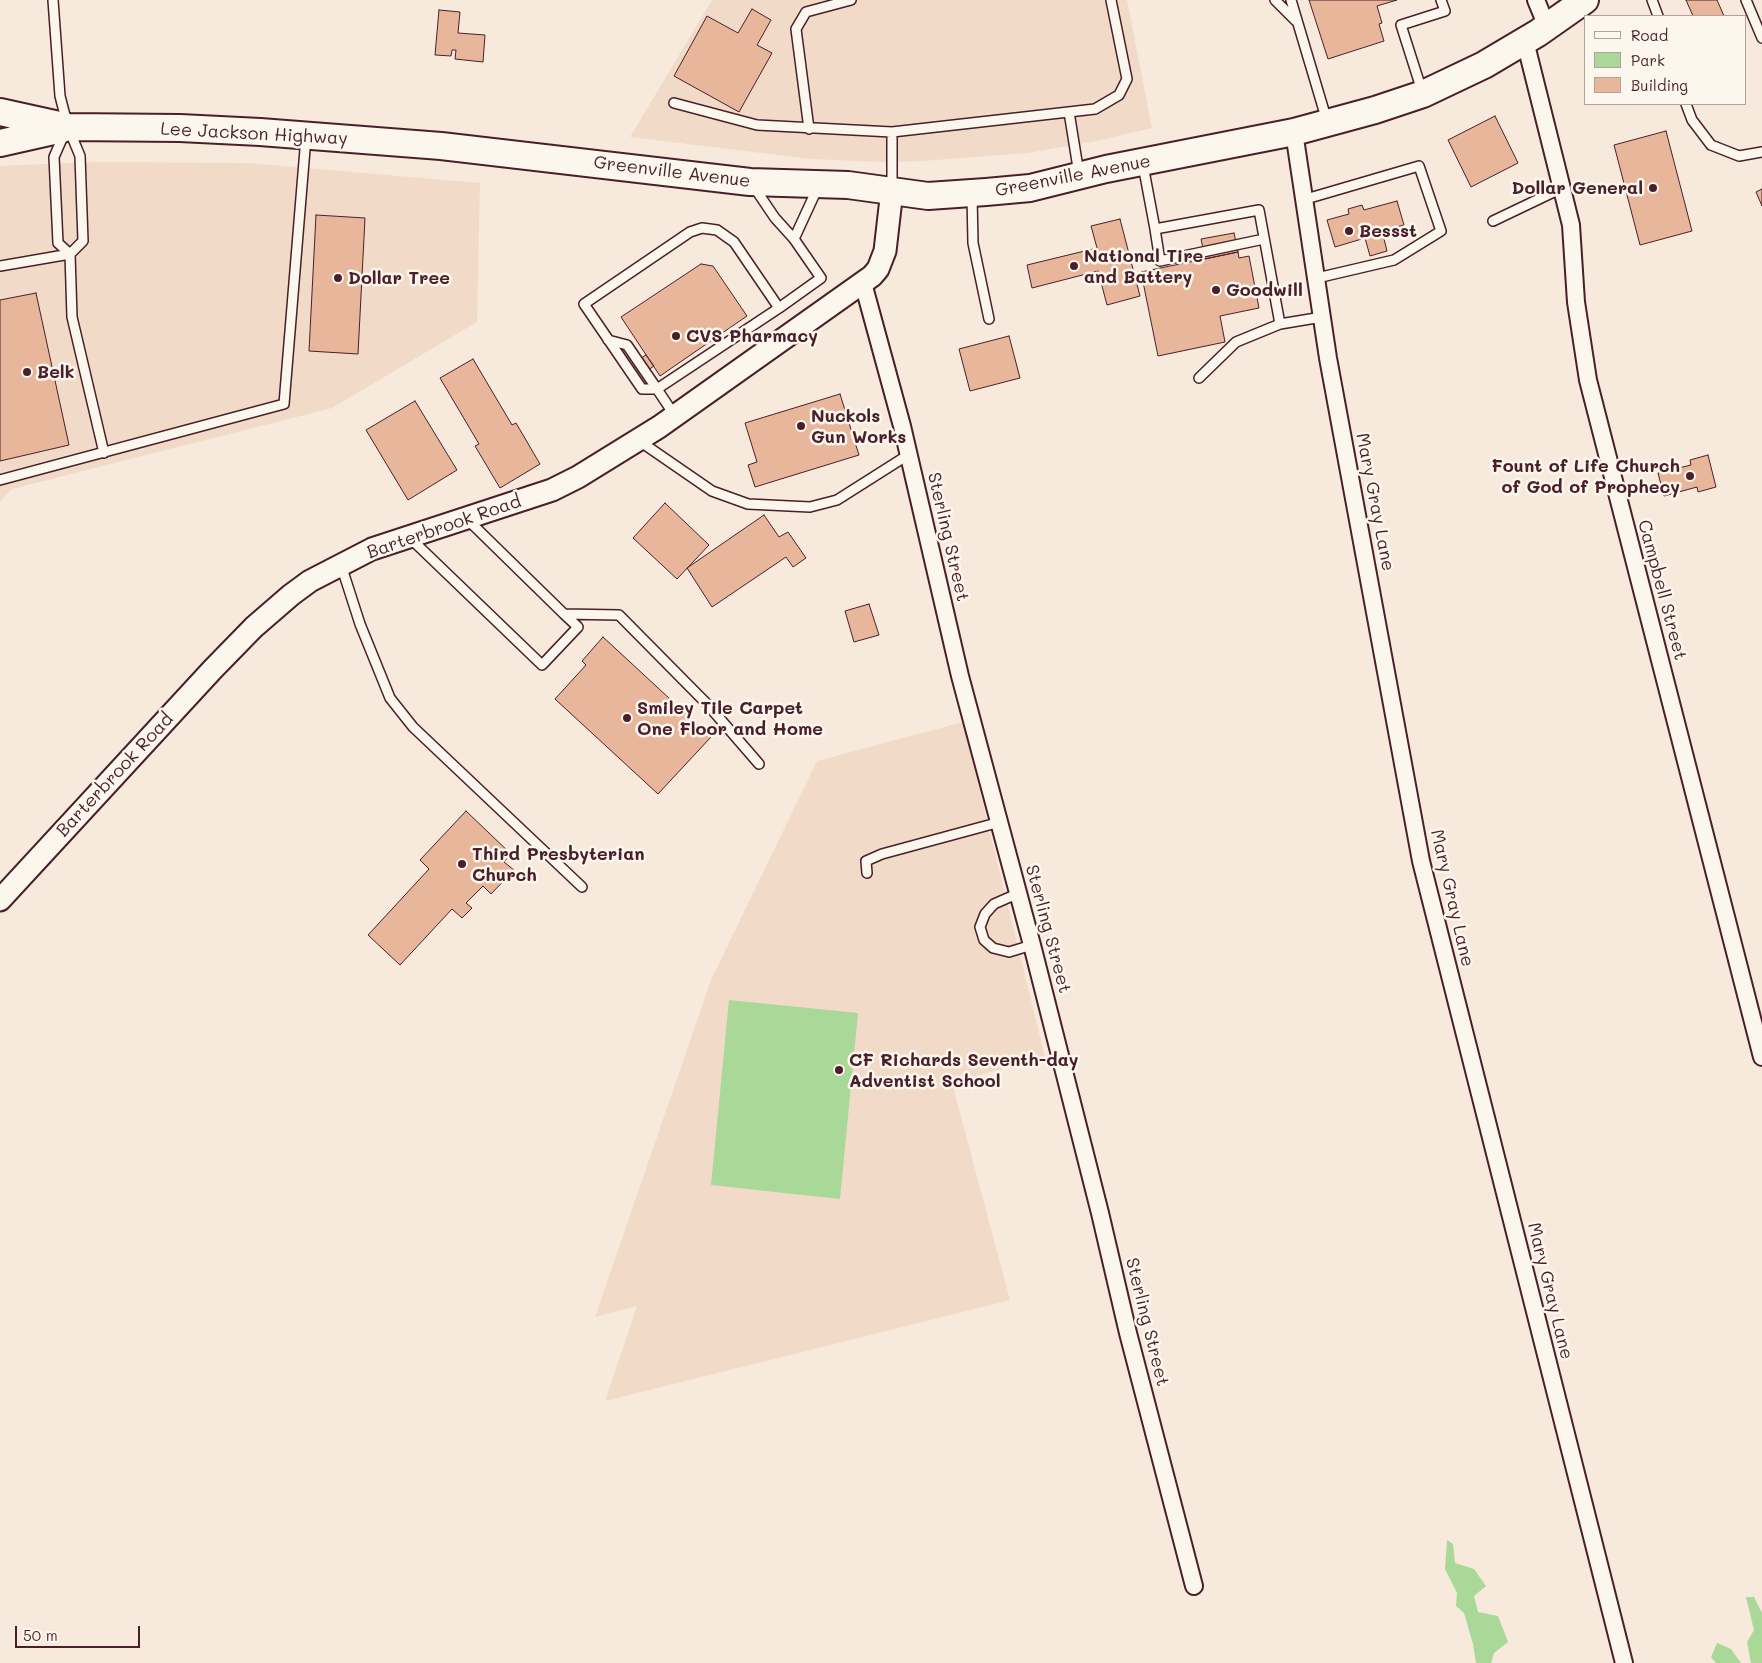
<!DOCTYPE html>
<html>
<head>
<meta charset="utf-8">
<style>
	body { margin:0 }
	#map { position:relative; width:1762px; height:1663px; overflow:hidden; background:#f7eadc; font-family:Mali,sans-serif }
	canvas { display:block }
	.legend { position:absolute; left:1584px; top:15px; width:162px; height:90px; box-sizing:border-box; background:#fbf7ec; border:1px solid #b4a19f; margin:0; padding:6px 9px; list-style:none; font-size:15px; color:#4a1f2b }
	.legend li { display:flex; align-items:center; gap:10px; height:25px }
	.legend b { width:25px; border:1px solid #b4a19f }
	.scale { position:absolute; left:15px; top:1626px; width:125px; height:22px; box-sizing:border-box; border:2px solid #4a1f2b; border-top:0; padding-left:6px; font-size:15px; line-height:18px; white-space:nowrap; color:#4a1f2b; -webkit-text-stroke:4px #fbf7ec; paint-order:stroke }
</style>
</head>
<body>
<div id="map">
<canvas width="1762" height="1663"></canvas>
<ul class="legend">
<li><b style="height:6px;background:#fbf7ec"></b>Road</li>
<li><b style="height:14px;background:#a9d898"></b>Park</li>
<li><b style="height:14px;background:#e8b69a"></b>Building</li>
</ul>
<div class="scale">50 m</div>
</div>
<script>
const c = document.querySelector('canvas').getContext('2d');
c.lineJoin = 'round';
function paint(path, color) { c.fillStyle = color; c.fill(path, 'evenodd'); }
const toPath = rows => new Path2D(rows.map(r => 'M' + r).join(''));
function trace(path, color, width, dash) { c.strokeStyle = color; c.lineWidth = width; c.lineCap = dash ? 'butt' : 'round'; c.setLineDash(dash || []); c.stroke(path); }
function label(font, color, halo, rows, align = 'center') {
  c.font = font + ' Mali,sans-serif'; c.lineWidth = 5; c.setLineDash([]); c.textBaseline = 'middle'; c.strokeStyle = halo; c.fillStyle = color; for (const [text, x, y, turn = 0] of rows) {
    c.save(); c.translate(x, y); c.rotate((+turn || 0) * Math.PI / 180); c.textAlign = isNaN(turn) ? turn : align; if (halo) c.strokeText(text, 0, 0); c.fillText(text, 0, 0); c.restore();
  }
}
paint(toPath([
	[712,0,1127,0,1152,128,1097,141,1028,153,923,161,880,162,811,159,630,137],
	[91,162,248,163,480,183,477,322,332,408,12,489,0,502,0,166],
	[963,722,1045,1057,952,1083,1010,1300,605,1401,637,1306,595,1317,711,980,817,761]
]), '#f2dac8');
paint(toPath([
	[729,1000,858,1013,840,1199,711,1185],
	[1447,1540,1453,1544,1455,1563,1474,1569,1486,1586,1474,1596,1478,1612,1498,1616,1508,1642,1494,1653,1491,1663,1476,1663,1473,1644,1464,1613,1456,1606,1457,1593,1445,1569],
	[1746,1597,1754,1597,1762,1613,1762,1663,1751,1663,1747,1642,1754,1630],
	[1717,1643,1731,1649,1741,1663,1716,1663,1711,1657]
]), '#a9d898');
const building = toPath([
	[1309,0,1397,0,1377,6,1382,23,1379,24,1384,41,1328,59,1309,0],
	[1686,0,1717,0,1724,16,1693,16,1686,0],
	[752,9,771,20,757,45,772,53,739,112,674,76,707,16,738,33,752,9],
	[439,10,460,12,458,33,485,35,483,62,455,59,456,50,452,50,451,56,435,55,439,10],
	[1495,116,1518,163,1471,187,1448,140,1495,116],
	[1666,131,1692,231,1640,245,1614,145,1666,131],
	[1762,189,1762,206,1756,192,1762,189],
	[1397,201,1404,225,1382,231,1387,251,1370,256,1365,238,1335,247,1327,220,1349,214,1348,209,1362,205,1364,210,1397,201],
	[316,215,365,218,358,354,309,351,316,215],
	[1120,219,1140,296,1107,305,1098,271,1032,288,1027,265,1097,248,1091,226,1120,219],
	[1234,233,1238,252,1205,259,1201,239,1234,233],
	[1238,252,1239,258,1249,256,1259,308,1220,316,1225,342,1158,356,1141,272,1238,252],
	[701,264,713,266,747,316,660,376,621,317,701,264],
	[36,293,69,445,0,461,0,300,36,293],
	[1009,336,1020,378,970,391,959,349,1009,336],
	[646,355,654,366,641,375,633,363,646,355],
	[473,359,512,425,516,423,540,464,500,488,475,446,479,444,440,378,473,359],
	[840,394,859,455,755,487,748,465,757,462,745,423,840,394],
	[415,401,457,470,408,500,366,430,415,401],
	[1708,455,1716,487,1698,492,1697,487,1664,496,1658,473,1691,465,1690,460,1708,455],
	[665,503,709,545,677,579,633,538,665,503],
	[764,515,779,537,788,532,806,558,793,567,786,557,712,607,687,568,764,515],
	[869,604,879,635,854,642,845,611,869,604],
	[603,637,711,737,658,794,555,699,586,665,582,661,603,637],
	[466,811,511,854,504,862,514,870,491,894,483,886,466,903,472,908,462,918,452,909,400,965,368,935,429,869,420,860,466,811]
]);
paint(building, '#e8b69a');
trace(building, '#4a1f2b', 1);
const service = toPath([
	[1275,0,1296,21],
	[1291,0,1327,121],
	[1652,0,1658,16],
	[1746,0,1762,38],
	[1422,91,1401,25,1445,11,1441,0],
	[674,103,757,125,892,132],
	[1686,104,1692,120,1711,145,1739,156,1762,152],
	[1069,112,1079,174],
	[809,129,796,29,806,12,851,0],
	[65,132,54,157,58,243,70,254,72,317,104,453],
	[1143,165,1155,229,1259,210,1280,324,1322,317],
	[754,187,775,218,794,239,821,278,779,308],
	[892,190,892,132,1095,109,1119,95,1127,79,1111,0],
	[972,196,973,243,989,319],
	[1306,199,1419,166,1441,231,1394,260,1317,278],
	[1493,221,1562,188],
	[1155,229,1160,261,1264,239],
	[794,239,818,187],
	[0,266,70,254,83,241,80,156,68,127,60,96,53,0],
	[608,340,627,345,657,389],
	[1199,378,1236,342,1280,324],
	[657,389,642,389,584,304,690,232,702,228,717,230,734,242,779,308,657,389,675,416],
	[638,440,712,491,748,504,810,507,837,500,908,455],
	[0,480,284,404,306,137],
	[468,520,564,614,619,615,708,705,759,764],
	[410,538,542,665,578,627,564,614],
	[341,565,360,624,390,698,413,727,582,887],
	[867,873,866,861,882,854,1000,822],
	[1019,893,994,904,985,914,980,927,984,940,993,948,1009,952,1032,945]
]);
const minor = toPath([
	[1536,0,1547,27],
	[1525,41,1571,225,1576,302,1588,380,1762,1057],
	[1294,132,1328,358,1421,861,1624,1663],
	[863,283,902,426,960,676,1032,945,1100,1213,1128,1333,1194,1586]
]);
const tertiary = toPath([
	[0,900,213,669,254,627,291,595,310,581,372,549,552,490,578,477,659,427,872,276,878,269,885,251,892,190]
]);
const primary = toPath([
	[0,112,68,127,180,128,260,132,441,146,750,182,848,185,928,196,986,192,1030,188,1106,169,1294,132,1375,110,1423,94,1484,65,1538,33,1585,0],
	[0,143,62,129]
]);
trace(service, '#4a1f2b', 12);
trace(minor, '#4a1f2b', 20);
trace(tertiary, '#4a1f2b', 25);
trace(primary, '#4a1f2b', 30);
trace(service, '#fbf7ec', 9);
trace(minor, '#fbf7ec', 16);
trace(tertiary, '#fbf7ec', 21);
trace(primary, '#fbf7ec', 26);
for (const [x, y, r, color] of [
	[1653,188,5,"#4a1f2b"],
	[1349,231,5,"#4a1f2b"],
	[1074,266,5,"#4a1f2b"],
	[338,278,5,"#4a1f2b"],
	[1216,290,5,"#4a1f2b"],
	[676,336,5,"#4a1f2b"],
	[27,372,5,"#4a1f2b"],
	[801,426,5,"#4a1f2b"],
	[1690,476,5,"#4a1f2b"],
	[627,718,5,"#4a1f2b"],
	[462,864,5,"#4a1f2b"],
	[839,1070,5,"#4a1f2b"]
]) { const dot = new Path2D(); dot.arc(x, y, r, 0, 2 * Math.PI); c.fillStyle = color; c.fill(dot); trace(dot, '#fbf7ec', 2); }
label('18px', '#4a1f2b', '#fbf7ec', [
	["Lee Jackson Highway",254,134,3],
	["Greenville Avenue",672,172,7],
	["Greenville Avenue",1073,176,-11],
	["Mary Gray Lane",1375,502,79],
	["Barterbrook Road",444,527,-19],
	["Sterling Street",948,537,77],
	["Campbell Street",1662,590,75],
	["Barterbrook Road",115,775,-47],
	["Mary Gray Lane",1452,898,77],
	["Sterling Street",1048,929,75],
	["Mary Gray Lane",1550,1291,76],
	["Sterling Street",1147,1322,76]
]);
label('bold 18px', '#4a1f2b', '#fbf7ec', [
	["Dollar General",1643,188,"right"],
	["Bessst",1359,231],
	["National Tire",1084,256],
	["and Battery",1084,277],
	["Dollar Tree",348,278],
	["Goodwill",1226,290],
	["CVS Pharmacy",686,336],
	["Belk",37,372],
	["Nuckols",811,416],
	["Gun Works",811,437],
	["Fount of Life Church",1680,466,"right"],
	["of God of Prophecy",1680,487,"right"],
	["Smiley Tile Carpet",637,708],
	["One Floor and Home",637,729],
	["Third Presbyterian",472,854],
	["Church",472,875],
	["CF Richards Seventh-day",849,1060],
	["Adventist School",849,1081]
], 'left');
</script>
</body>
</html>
